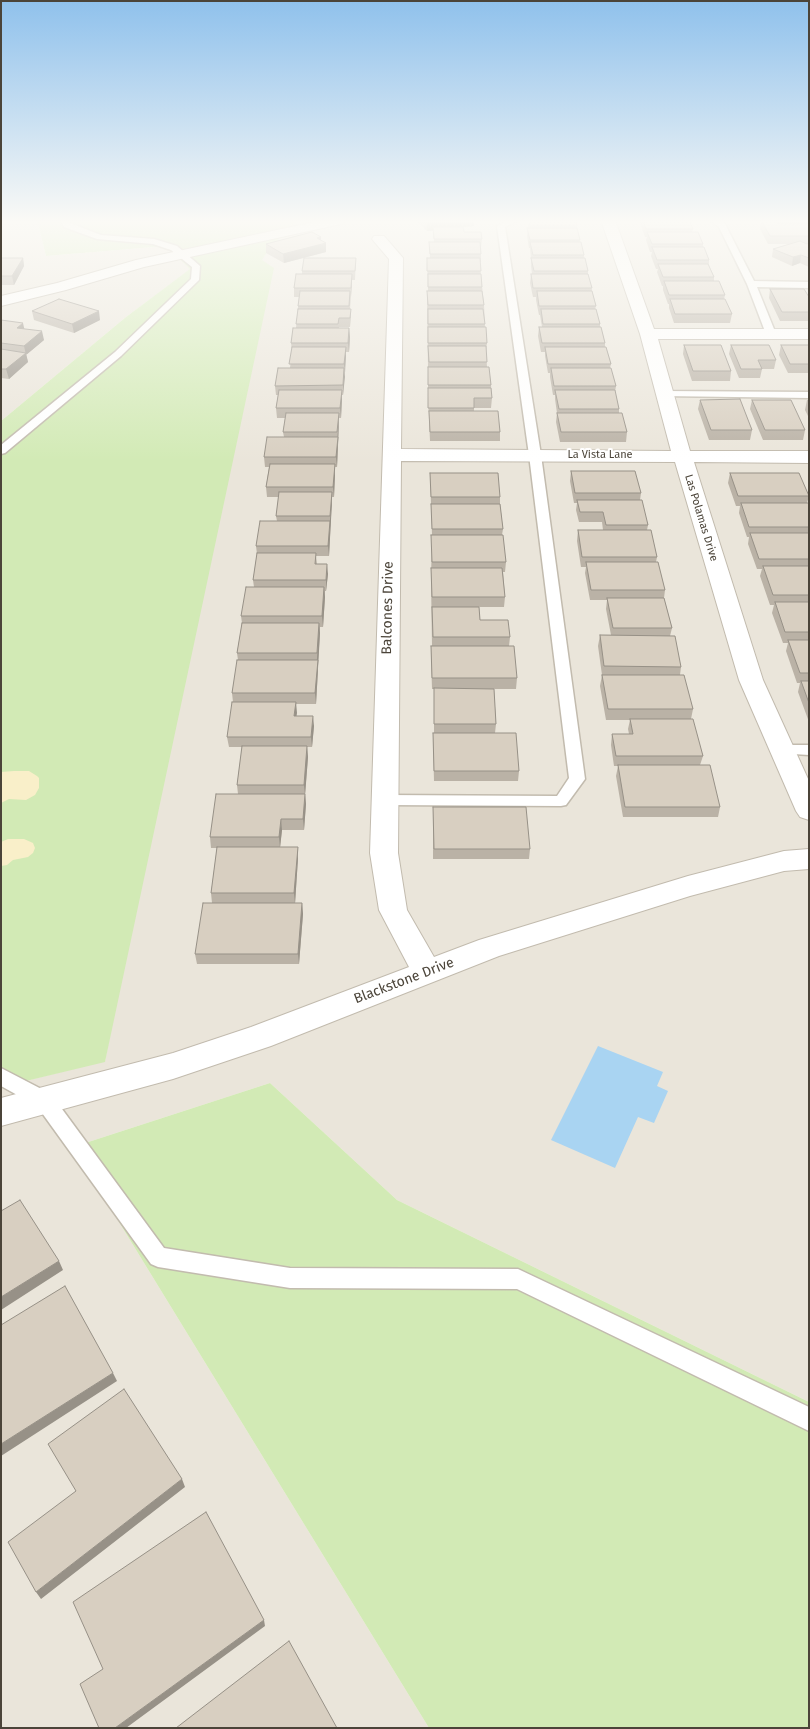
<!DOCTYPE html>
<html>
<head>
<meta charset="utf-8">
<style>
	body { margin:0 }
	#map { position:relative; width:810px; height:1729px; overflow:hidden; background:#f6f3ec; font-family:"Fira Sans",sans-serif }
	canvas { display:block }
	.frame { position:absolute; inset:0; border:2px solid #4b4439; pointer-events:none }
</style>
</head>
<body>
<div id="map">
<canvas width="810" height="1729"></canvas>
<div class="frame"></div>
</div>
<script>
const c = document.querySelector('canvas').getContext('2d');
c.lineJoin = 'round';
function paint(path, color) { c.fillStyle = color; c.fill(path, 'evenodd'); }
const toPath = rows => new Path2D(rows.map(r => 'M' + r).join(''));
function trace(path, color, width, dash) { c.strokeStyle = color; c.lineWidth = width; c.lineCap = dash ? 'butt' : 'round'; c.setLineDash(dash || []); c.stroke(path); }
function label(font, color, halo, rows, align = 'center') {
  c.font = font + ' "Fira Sans",sans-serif'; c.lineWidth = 4; c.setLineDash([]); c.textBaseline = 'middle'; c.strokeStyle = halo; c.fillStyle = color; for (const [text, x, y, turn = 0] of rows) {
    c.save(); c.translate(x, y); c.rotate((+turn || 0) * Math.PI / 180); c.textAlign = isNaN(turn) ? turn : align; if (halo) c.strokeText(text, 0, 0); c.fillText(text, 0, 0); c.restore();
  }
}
paint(toPath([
	[1,220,37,220,46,256,166,246,191,269,126,317,1,421],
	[292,220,809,220,809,1402,397,1200,270,1083,73,1147,429,1728,1,1728,1,1087,105,1061,261,260,269,249,293,223]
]), '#eae5da');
paint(toPath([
	[37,220,292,220,294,222,269,249,262,260,274,268,105,1062,1,1087,1,421,126,317,190,269,166,246,46,256],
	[270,1083,397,1200,809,1402,809,1728,429,1728,73,1147]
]), '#d2eab5');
paint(toPath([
	[14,771,29,771,37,776,39,778,39,788,35,795,26,800,9,799,1,803,1,772],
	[8,839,24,839,33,843,35,848,33,853,28,857,13,860,7,865,1,866,1,842]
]), '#f9efc9');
paint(toPath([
	[598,1046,663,1072,657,1086,668,1091,654,1123,638,1117,615,1168,551,1140]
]), '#a9d4f2');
const lane = toPath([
	[61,220,69,220,70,223,101,235,154,239,177,246,200,266,199,280,121,356,5,453,1,454,1,445,115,352,191,279,192,267,171,250,153,244,97,239,64,227,61,220],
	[509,220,519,220,505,227,541,455,585,779,566,805,561,806,385,805,380,804,377,800,380,796,385,795,557,796,569,778,529,455,497,226,509,220],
	[710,220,719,220,725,224,754,281,809,282,809,288,757,287,776,334,774,336,771,337,766,334,747,284,719,227,710,220],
	[665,391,809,392,809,398,661,396,660,394,661,392,665,391],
	[782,745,809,745,809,755,777,753,775,750,777,747,782,745],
	[1,1068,51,1094,164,1248,290,1268,518,1269,809,1407,809,1431,517,1289,290,1288,158,1267,151,1264,37,1106,1,1086,1,1068]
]);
const street = toPath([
	[324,220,348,220,341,224,144,267,66,290,1,306,1,296,57,283,136,260,324,220],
	[601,220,615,220,654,329,809,329,809,339,658,339,690,451,809,451,809,463,694,462,763,680,809,781,809,820,800,817,796,811,739,680,675,462,401,461,398,853,407,910,434,957,479,940,688,876,784,851,809,849,809,869,784,871,690,896,499,956,271,1046,173,1079,1,1126,1,1098,173,1053,251,1027,409,967,379,910,370,853,389,259,372,239,374,236,384,236,403,258,401,449,671,451,640,334,601,220]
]);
trace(lane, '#c2bbae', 3);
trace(street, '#c2bbae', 2);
paint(lane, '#fff');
paint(street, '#fff');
paint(toPath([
	[416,220,474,220,474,226,463,227,464,232,482,239,481,247,480,247,481,254,481,262,480,262,481,276,484,305,485,327,487,343,486,352,487,367,491,385,492,398,491,408,474,408,474,411,500,432,500,441,430,441,428,398,428,367,427,299,427,291,428,291,427,258,430,258,429,242,434,242,433,231,427,231],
	[529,220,577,225,577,228,580,240,580,242,584,255,584,258,588,271,588,274,596,306,595,309,600,324,600,327,605,343,605,347,611,364,610,368,616,386,615,392,619,409,619,413,627,432,626,442,560,442,556,422,557,413,555,399,555,395,553,395,550,377,550,373,548,373,545,356,545,352,541,352,538,336,539,327,542,327,540,315,539,315,536,300,536,297,533,297,530,283,531,274,532,274,531,266,531,259,530,248,529,248,527,236],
	[641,220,689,220,693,229,692,232,703,244,703,247,709,260,709,265,714,277,714,281,725,295,724,299,732,314,730,323,674,323,669,308,669,304,668,304,663,290,663,286,662,286,657,272,658,269,656,269,651,256,652,252,650,252,646,240,647,237,645,237,640,223],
	[761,220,809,220,809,267,800,263,792,266,772,257,773,249,789,244,768,244,760,229],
	[321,237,321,241,326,243,326,252,284,263,266,253,266,244],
	[1,258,23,258,24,266,14,285,1,285],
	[356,258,355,280,352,280,350,309,351,318,350,327,339,327,339,328,349,328,350,337,349,352,346,352,343,395,342,395,341,418,339,418,338,446,337,467,335,467,335,474,334,497,332,497,329,556,316,556,317,564,328,574,326,591,325,591,325,597,323,627,320,627,320,633,318,662,318,671,316,704,296,704,296,716,314,726,312,747,307,747,308,757,305,794,306,804,304,830,282,830,280,847,298,847,298,858,295,903,302,903,303,914,299,964,197,964,195,954,212,903,211,893,217,848,211,848,210,837,238,794,237,785,242,747,229,747,227,737,233,702,232,693,238,660,237,653,242,623,241,616,254,587,253,580,257,554,256,546,277,521,276,516,279,497,267,497,266,487,269,467,265,467,264,457,284,437,283,432,285,418,277,418,276,408,278,395,276,395,275,386,290,368,292,350,291,343,296,328,299,297,294,297,294,288,302,274,302,271],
	[770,289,809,297,809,321,780,321,769,298],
	[32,311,100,320,74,333,34,320],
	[1,320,24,329,44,340,26,355,28,362,9,379,1,378],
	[684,345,731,371,730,381,692,381,683,354],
	[731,345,776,360,774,369,762,369,760,378,739,378,729,354],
	[781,345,809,345,809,373,788,373,779,355],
	[700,400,752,430,750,440,709,440,698,409],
	[752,400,805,430,803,440,763,440,750,409],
	[807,400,809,400,809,418,805,410],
	[571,471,641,493,640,500,648,525,647,530,657,557,656,562,665,590,664,598,672,628,670,636,681,667,680,675,693,709,691,719,703,756,700,765,720,807,718,817,623,817,616,776,618,766,614,766,611,745,612,734,629,734,628,729,630,720,606,720,600,686,602,675,598,646,600,635,611,635,606,609,607,600,590,600,585,573,586,567,581,567,577,541,578,530,603,530,602,522,579,522,576,510,577,503,574,503,570,481],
	[430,473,500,497,500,504,503,529,502,535,506,562,505,572,503,572,505,597,504,607,479,607,480,620,510,637,509,646,517,678,516,689,494,689,496,724,495,733,519,771,518,781,434,781,433,744,433,733,434,733,434,689,432,689,431,657,431,646,432,646,431,579,432,535],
	[730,473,809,496,807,503,809,503,809,722,798,692,800,683,797,683,786,651,788,643,783,643,772,613,774,605,770,605,760,576,762,569,757,569,748,544,749,537,747,537,739,513,740,506,736,506,728,483],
	[433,807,530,849,529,859,433,859]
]), '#bab2a6');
paint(toPath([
	[458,220,474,220,474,226,427,231,427,223],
	[321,237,321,245,326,243,326,252,284,263,283,254,317,238],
	[801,255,800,263,792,266,793,257],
	[23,258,24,266,14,285,12,276],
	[352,274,352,283,351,297,351,288],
	[99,311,100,320,74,333,72,324],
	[23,323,25,332,17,328],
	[349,328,350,337,349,352,348,343],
	[42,331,44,340,26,355,24,346],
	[346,347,346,356,345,373,344,364],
	[26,353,28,362,9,379,6,369],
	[344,368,345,377,343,395,343,385],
	[342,390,342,399,341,418,340,408],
	[339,413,339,422,337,467,336,457],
	[335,464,335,474,334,497,333,487],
	[332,492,332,502,329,556,328,546],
	[327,564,328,574,326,591,326,580],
	[324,587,325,597,323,627,322,616],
	[319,623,320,633,316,704,315,693],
	[296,702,297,713,295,726,294,716],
	[313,716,314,726,312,747,311,737],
	[307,746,308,757,305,796,304,785],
	[305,794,306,804,304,830,303,819],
	[281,819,282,830,280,848,279,837],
	[298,847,298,858,295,904,294,893],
	[302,903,303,914,299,964,298,954],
	[59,1261,63,1270,1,1310,1,1297],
	[113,1373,117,1381,1,1456,1,1444],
	[182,1479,185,1487,41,1599,36,1592],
	[264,1620,265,1626,126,1728,115,1728]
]), '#979187');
const building = toPath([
	[423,220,458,220,427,223,423,220],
	[529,220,576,220,577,225,530,225,529,220],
	[643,220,689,220,693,229,646,229,643,220],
	[761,220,776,220,778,224,809,224,809,236,770,236,761,220],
	[433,227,463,227,464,232,481,232,482,239,434,239,433,227],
	[527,228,577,228,580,240,530,240,527,228],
	[312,232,321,237,317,238,326,243,283,254,266,244,312,232],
	[647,232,698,232,703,244,652,244,647,232],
	[800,241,807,244,809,243,809,258,801,255,793,257,773,249,800,241],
	[429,242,480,242,481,254,430,254,429,242],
	[530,242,581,242,584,255,533,255,530,242],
	[652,247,704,247,709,260,657,260,652,247],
	[1,258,23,258,12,276,1,276,1,258],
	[304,258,356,258,355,271,302,271,304,258],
	[427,258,480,258,481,271,427,271,427,258],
	[531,258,585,258,588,271,534,271,531,258],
	[658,264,708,264,714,277,663,277,658,264],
	[296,274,352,274,351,288,294,288,296,274],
	[428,274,481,274,482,287,428,287,428,274],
	[531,274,588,274,592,288,533,288,531,274],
	[664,281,719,281,725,295,669,295,664,281],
	[770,289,804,289,809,297,809,312,782,312,770,289],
	[300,291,350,291,349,306,298,306,300,291],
	[427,291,482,291,484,305,428,305,427,291],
	[537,291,592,291,596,306,539,306,537,291],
	[59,299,99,311,72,324,32,311,59,299],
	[670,299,725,299,732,314,675,314,670,299],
	[298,309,351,309,350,318,339,318,338,324,296,324,298,309],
	[428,309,483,309,485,324,428,324,428,309],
	[541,309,596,309,600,324,543,324,541,309],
	[1,320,23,323,17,328,42,331,24,346,1,343,1,320],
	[428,327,486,327,487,343,428,343,428,327],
	[539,327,601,327,605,343,542,343,539,327],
	[293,328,349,328,348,343,291,343,293,328],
	[684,345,721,345,731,371,693,371,684,345],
	[731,345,769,345,776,360,758,360,762,369,741,369,731,345],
	[781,345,809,345,809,364,790,364,781,345],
	[428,346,486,346,487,362,429,362,428,346],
	[292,347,346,347,344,364,289,364,292,347],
	[545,347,606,347,611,364,548,364,545,347],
	[1,349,26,353,6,369,1,369,1,349],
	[428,367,489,367,491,385,428,385,428,367],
	[278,368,344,368,343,385,275,386,278,368],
	[551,368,611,368,616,386,554,386,551,368],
	[428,388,491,388,492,398,474,398,474,408,428,408,428,388],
	[279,390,342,390,340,408,276,408,279,390],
	[555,390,615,390,619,409,559,409,555,390],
	[740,399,752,430,711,430,700,400,740,399],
	[752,400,791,400,805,430,765,430,752,400],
	[429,411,498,411,500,432,430,432,429,411],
	[286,413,339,413,337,432,283,432,286,413],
	[557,413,622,413,627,432,561,432,557,413],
	[267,437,338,437,336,457,264,457,267,437],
	[270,464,335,464,333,487,266,487,270,464],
	[571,471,635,471,641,493,575,493,571,471],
	[430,473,498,473,500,497,431,497,430,473],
	[730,473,799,473,809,496,738,496,730,473],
	[279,492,332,492,330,516,276,516,279,492],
	[577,500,642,500,648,525,606,525,603,512,580,512,577,500],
	[741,503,809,503,809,527,749,527,741,503],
	[431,504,500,504,503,529,432,529,431,504],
	[260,521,330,521,328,546,256,546,260,521],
	[578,530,651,530,657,557,582,557,578,530],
	[750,533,809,533,809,559,759,559,750,533],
	[431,535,503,535,506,562,432,562,431,535],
	[257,553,316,553,315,564,327,564,326,580,253,580,257,553],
	[586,562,658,562,665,590,591,590,586,562],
	[763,566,809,566,809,595,773,595,763,566],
	[431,568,502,568,505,597,432,597,431,568],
	[246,587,324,587,322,616,241,616,246,587],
	[607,598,664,598,672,628,613,628,607,598],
	[775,602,809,602,809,632,785,632,775,602],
	[432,607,479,607,480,620,508,620,510,637,433,637,432,607],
	[242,623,319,623,317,653,237,653,242,623],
	[600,635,675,636,681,667,604,666,600,635],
	[788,640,809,640,809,673,800,673,788,640],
	[431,646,514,646,517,678,432,678,431,646],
	[237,660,318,660,315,693,232,693,237,660],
	[602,675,684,675,693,709,608,709,602,675],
	[801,681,809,681,809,703,801,681],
	[434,688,494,689,496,724,434,724,434,688],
	[232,702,296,702,294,716,313,716,311,737,227,737,232,702],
	[630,719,693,719,703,756,616,756,612,734,633,734,630,719],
	[433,733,516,733,519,771,434,771,433,733],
	[242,746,307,746,304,785,237,785,242,746],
	[618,765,710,765,720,807,625,807,618,765],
	[216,794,305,794,303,819,281,819,279,837,210,837,216,794],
	[433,807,526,807,530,849,434,849,433,807],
	[217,847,298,847,294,893,211,893,217,847],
	[203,903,302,903,298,954,195,954,203,903],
	[20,1200,59,1261,1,1297,1,1211,20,1200],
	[65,1286,113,1373,1,1444,1,1325,65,1286],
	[124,1389,182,1479,36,1592,8,1542,76,1491,48,1444,124,1389],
	[206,1512,264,1620,115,1728,99,1728,80,1684,103,1669,73,1602,206,1512],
	[289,1641,337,1728,176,1728,289,1641]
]);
paint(building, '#d8cfc1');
trace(building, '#979187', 1);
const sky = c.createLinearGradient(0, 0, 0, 462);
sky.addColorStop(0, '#8fc1ec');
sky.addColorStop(0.48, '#fbfaf6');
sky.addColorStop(1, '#fbfaf600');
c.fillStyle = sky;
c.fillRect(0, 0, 810, 462);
label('11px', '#4b4439', '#fff', [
	["La Vista Lane",600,455],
	["Las Polamas Drive",701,518,73]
]);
label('14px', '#4b4439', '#fff', [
	["Balcones Drive",388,608,-89],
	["Blackstone Drive",404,981,-21]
]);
</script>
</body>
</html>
